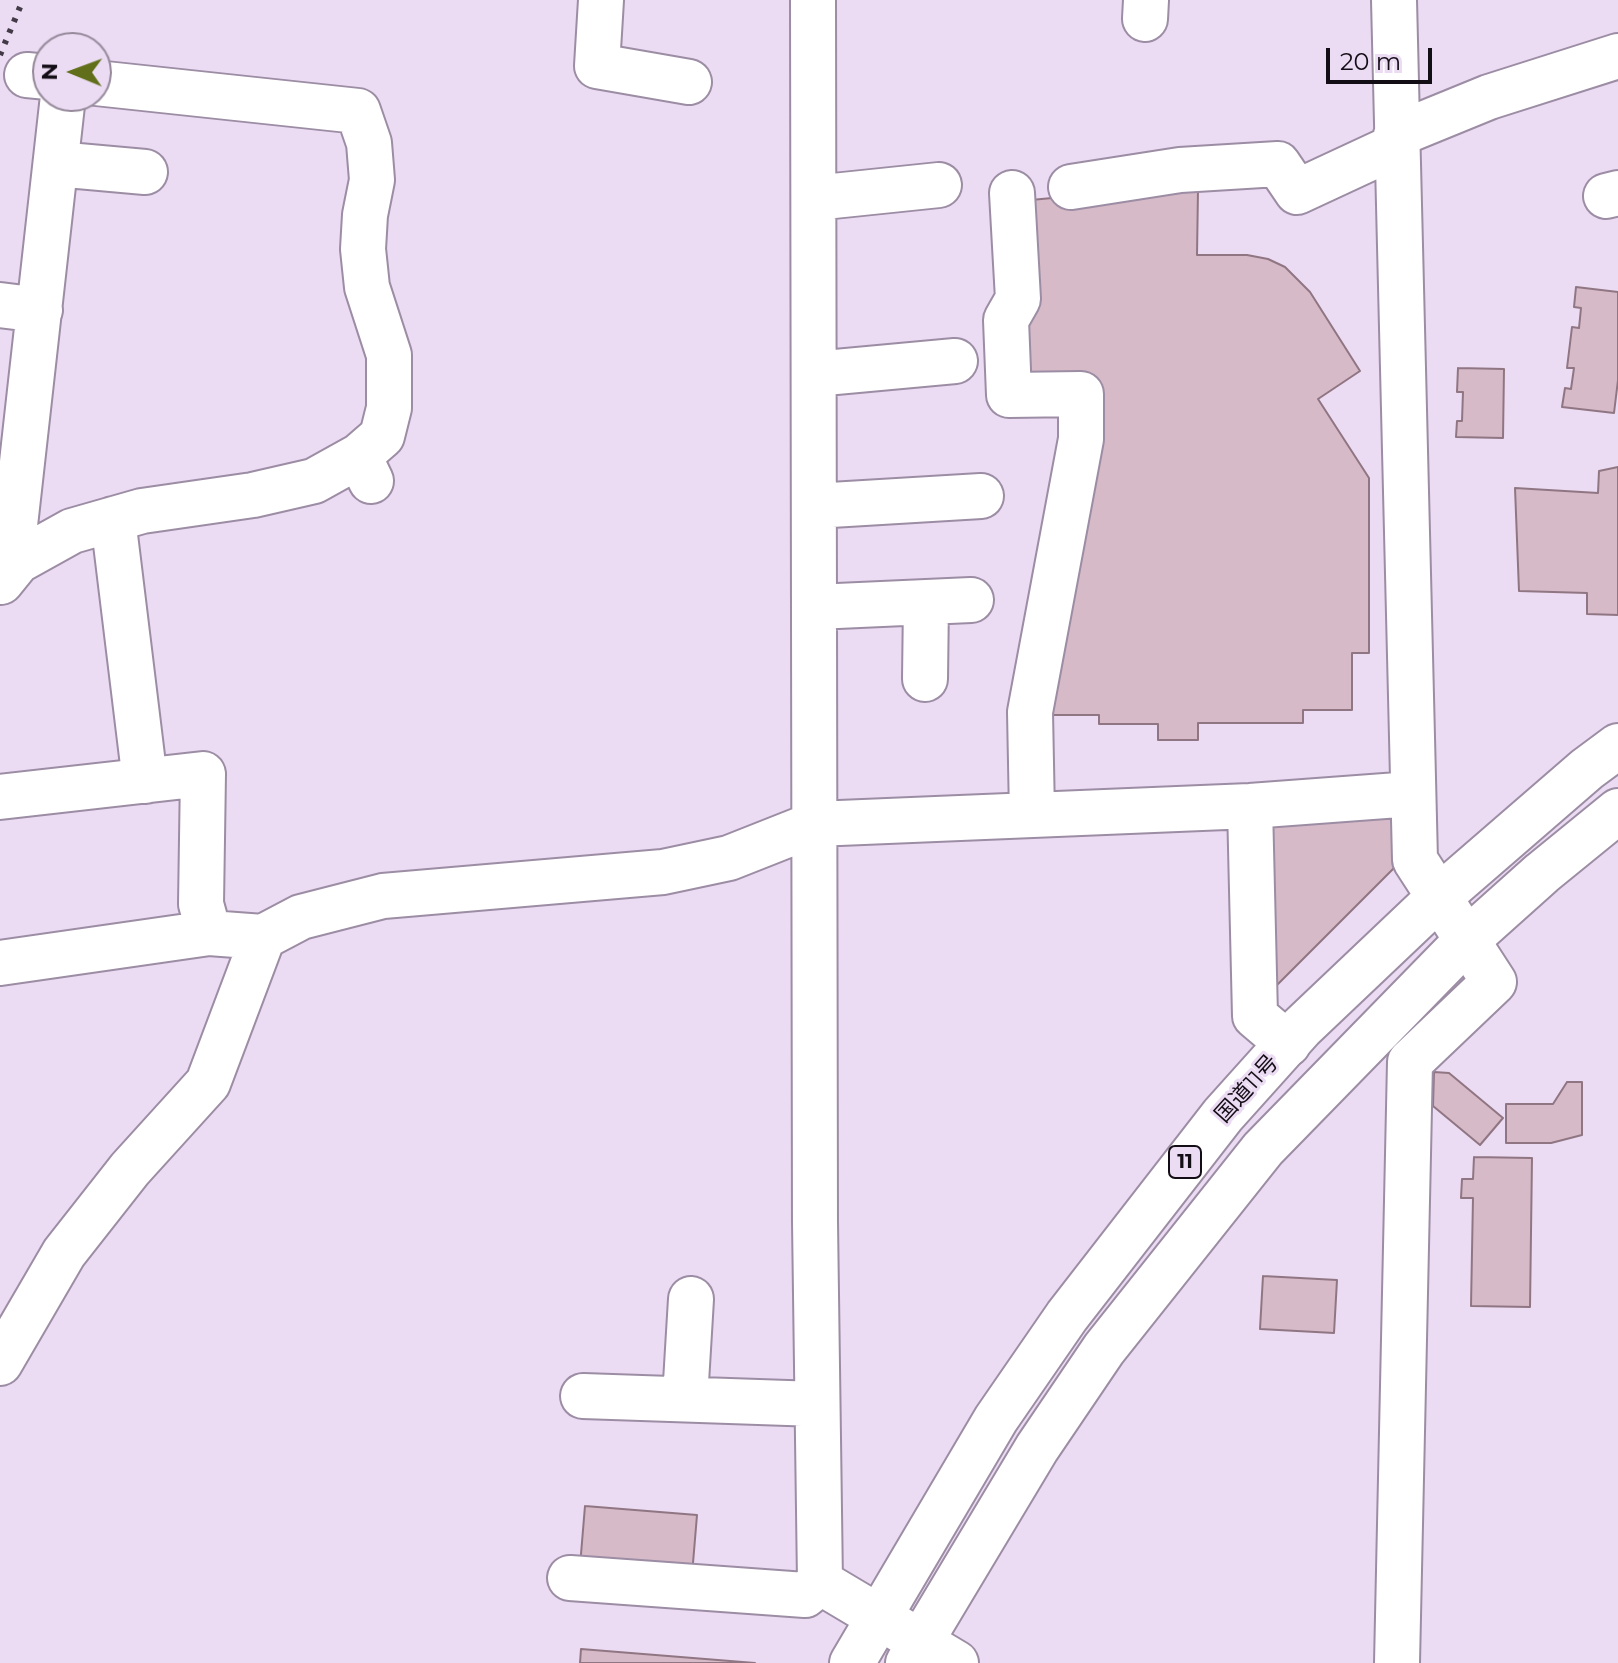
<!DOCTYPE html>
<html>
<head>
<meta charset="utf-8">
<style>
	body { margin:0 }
	#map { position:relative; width:1618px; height:1663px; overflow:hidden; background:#ebdbf3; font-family:Montserrat,sans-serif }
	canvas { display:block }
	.north { position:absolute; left:32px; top:32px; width:80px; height:80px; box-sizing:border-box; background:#ebdbf3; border:2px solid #95899a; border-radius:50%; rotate:271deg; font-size:22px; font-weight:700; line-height:32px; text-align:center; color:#130d15 }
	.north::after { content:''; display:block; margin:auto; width:28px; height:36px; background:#616f1a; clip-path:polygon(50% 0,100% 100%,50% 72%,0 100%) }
	.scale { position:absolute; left:1326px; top:48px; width:106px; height:36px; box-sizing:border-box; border:4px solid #130d15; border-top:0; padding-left:10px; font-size:24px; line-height:28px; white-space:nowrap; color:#130d15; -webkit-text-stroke:6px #ebdbf3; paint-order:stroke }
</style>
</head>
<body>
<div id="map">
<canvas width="1618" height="1663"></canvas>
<div class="north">N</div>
<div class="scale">20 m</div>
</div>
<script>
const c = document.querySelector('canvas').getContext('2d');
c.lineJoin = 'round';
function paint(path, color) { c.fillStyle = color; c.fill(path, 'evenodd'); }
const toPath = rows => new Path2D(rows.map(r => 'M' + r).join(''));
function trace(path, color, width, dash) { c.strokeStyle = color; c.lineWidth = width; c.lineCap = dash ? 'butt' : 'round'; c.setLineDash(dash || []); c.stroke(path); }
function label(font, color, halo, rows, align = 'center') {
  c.font = font + ' Montserrat,"Noto Sans JP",sans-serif'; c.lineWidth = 6; c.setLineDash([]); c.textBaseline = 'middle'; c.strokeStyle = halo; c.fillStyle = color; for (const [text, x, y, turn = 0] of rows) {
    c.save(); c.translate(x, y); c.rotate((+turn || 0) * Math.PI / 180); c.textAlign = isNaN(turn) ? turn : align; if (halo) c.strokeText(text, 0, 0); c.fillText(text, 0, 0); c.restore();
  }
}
const building = toPath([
	[1136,190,1198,190,1197,255,1247,255,1268,259,1285,267,1310,292,1360,371,1318,399,1369,478,1369,653,1352,653,1352,710,1303,710,1303,723,1198,723,1198,740,1158,740,1158,724,1099,724,1099,715,1039,715,1095,386,1023,386,1023,320,1031,200,1136,190],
	[1576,287,1618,292,1618,380,1614,413,1562,407,1565,388,1571,389,1574,368,1567,368,1572,327,1579,328,1581,308,1574,307,1576,287],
	[1458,368,1504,369,1503,438,1456,437,1457,421,1462,421,1463,392,1457,392,1458,368],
	[1618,467,1618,615,1587,614,1587,593,1519,591,1515,488,1598,493,1599,471,1618,467],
	[1399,806,1396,866,1271,991,1264,813,1399,806],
	[1434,1072,1449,1073,1503,1118,1480,1145,1433,1106,1434,1072],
	[1567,1082,1582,1082,1582,1135,1551,1143,1506,1143,1506,1104,1553,1104,1567,1082],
	[1474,1157,1532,1158,1530,1307,1471,1306,1473,1198,1461,1198,1462,1179,1473,1179,1474,1157],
	[1263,1276,1337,1280,1334,1333,1260,1329,1263,1276],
	[585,1506,697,1515,692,1575,580,1566,585,1506],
	[581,1649,755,1663,580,1663,581,1649]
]);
paint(building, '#d6bac8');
trace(building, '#907682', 2);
const minor = toPath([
	[601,0,597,66,689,82],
	[813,0,815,1222,820,1582,956,1663],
	[1394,0,1415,860,1494,982,1410,1062,1397,1663],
	[1145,19,1146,0],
	[27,75,48,77],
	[96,83,358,111,369,143,372,180,365,215,363,249,367,287,389,355,389,408,382,436,359,456],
	[1396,135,1489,97,1618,56],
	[56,164,145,172],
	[1071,187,1180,170,1278,164,1297,192,1396,146],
	[1012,193,1018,299,1006,320,1009,395,1081,394,1081,439,1030,712,1032,814],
	[1606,196,1618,193],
	[814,198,939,185],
	[0,305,40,310],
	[814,374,955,361],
	[814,506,981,496],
	[113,519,145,781],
	[18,561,15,525,63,96],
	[1,582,18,561,72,531,142,511,253,495,314,481,359,456,371,481],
	[815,607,971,600],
	[925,679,926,602],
	[0,797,203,774,201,904,209,933],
	[1250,806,1255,1016,1288,1044],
	[0,963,209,933,263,937,301,917,383,896,663,872,729,858,815,824,1250,806,1412,794],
	[0,1363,64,1253,130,1169,208,1083,263,937],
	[583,1396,817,1404],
	[685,1399,691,1299],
	[570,1578,805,1595,820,1582]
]);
const highway = toPath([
	[852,1663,996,1419,1067,1316,1223,1115,1302,1027,1438,898,1587,769,1618,746],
	[908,1663,1037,1448,1104,1349,1263,1149,1466,941,1542,873,1618,811]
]);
trace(minor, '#9c8da4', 48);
trace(highway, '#9c8da4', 48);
trace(minor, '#fff', 44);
trace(highway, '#fff', 44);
trace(toPath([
	[0,55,23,0]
]), '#423a46', 6, [4, 8]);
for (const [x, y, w] of [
	[1185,1162,32]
]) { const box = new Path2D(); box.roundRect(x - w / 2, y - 16, w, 32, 6); c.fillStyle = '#ebdbf3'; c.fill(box); trace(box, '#130d15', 2); }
label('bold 20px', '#130d15', null, [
	["11",1185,1162]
]);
label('22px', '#130d15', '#ebdbf3', [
	["国道11号",1247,1089,-48]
]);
</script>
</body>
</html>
